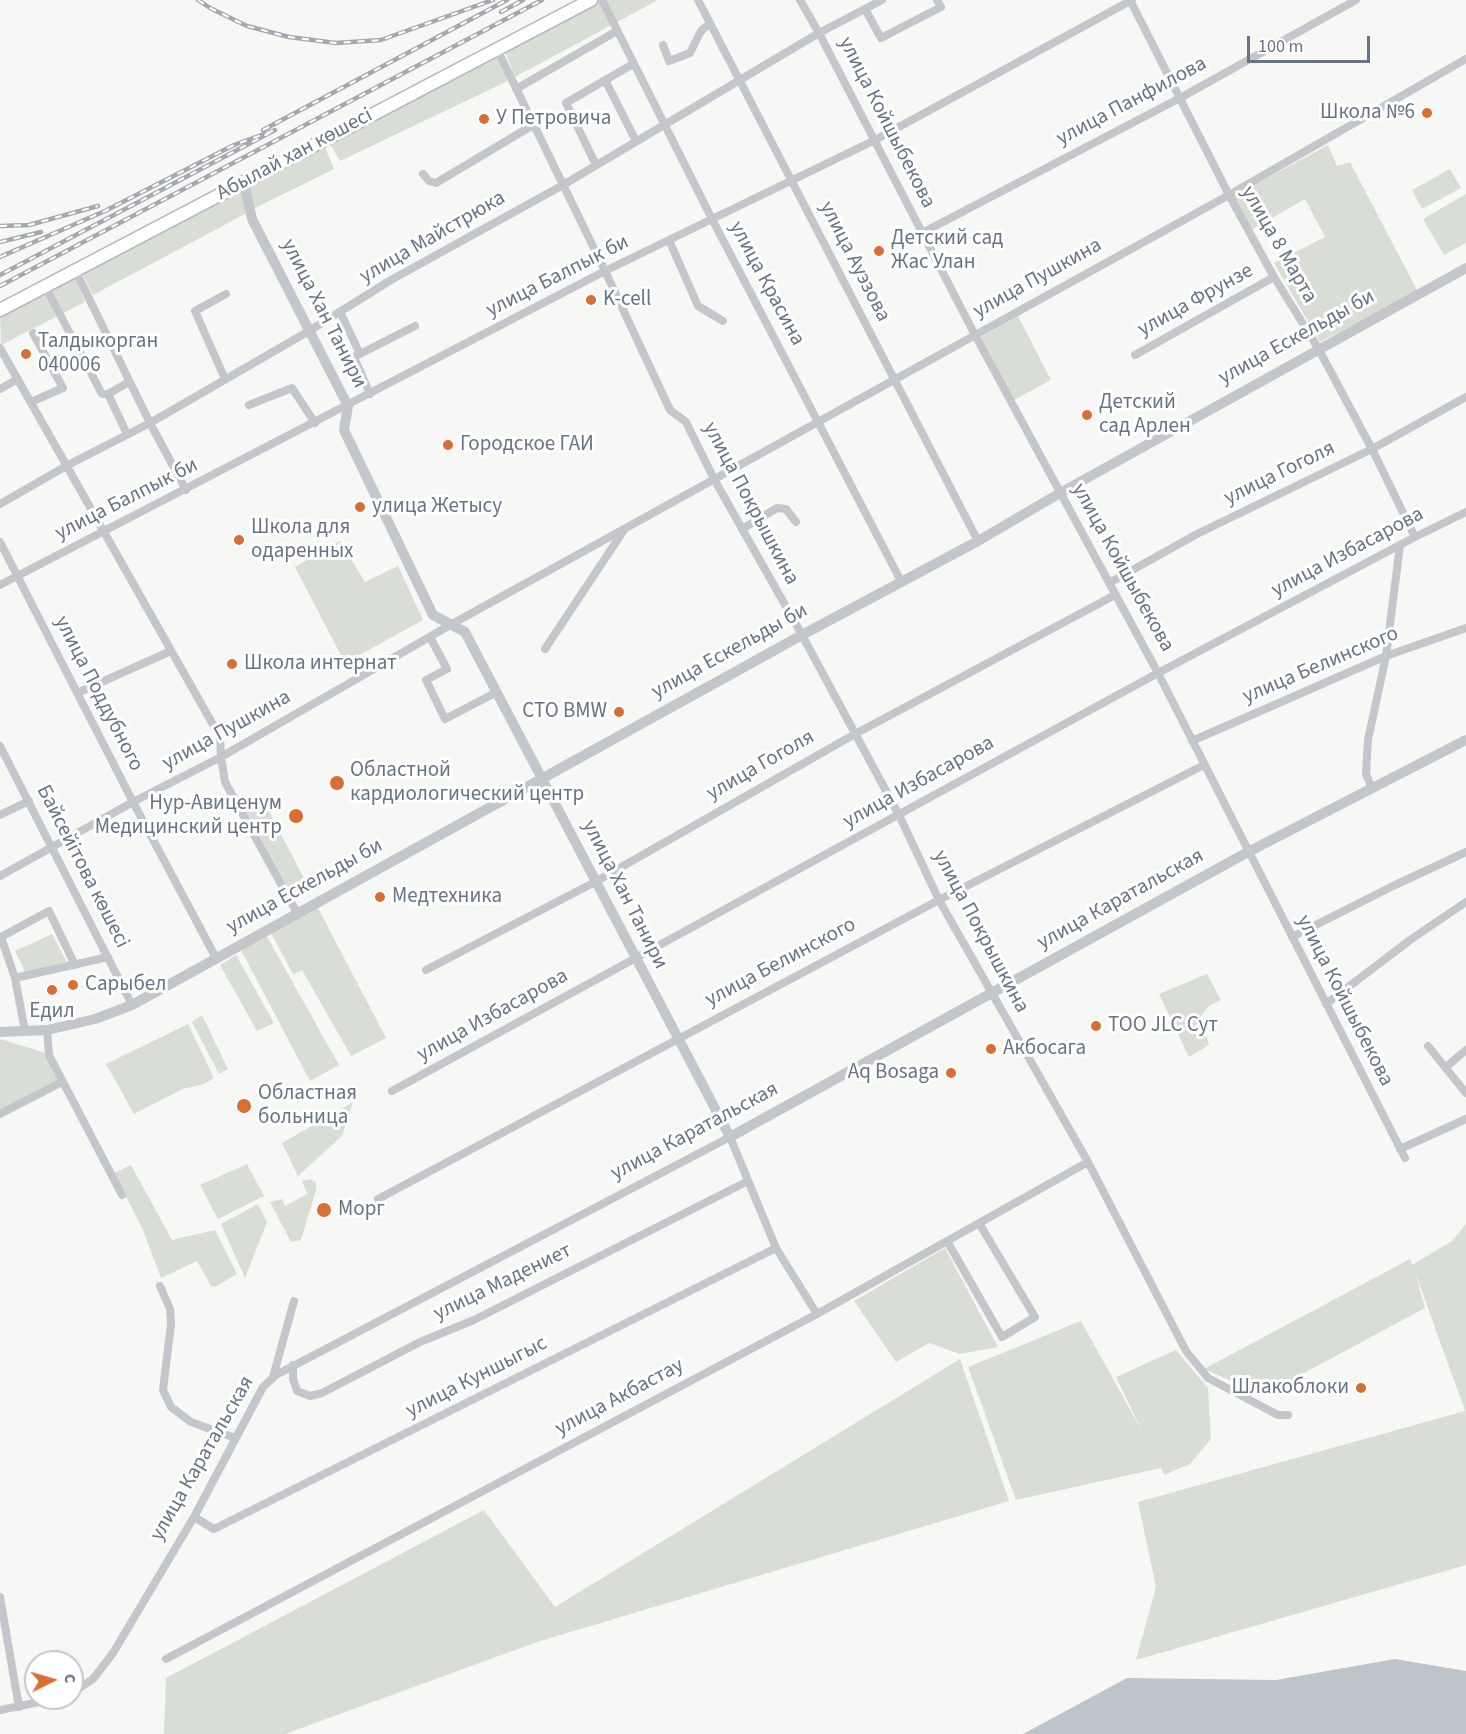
<!DOCTYPE html>
<html>
<head>
<meta charset="utf-8">
<style>
	body { margin:0 }
	#map { position:relative; width:1466px; height:1734px; overflow:hidden; background:#f7f7f5; font-family:"Source Sans 3",sans-serif }
	canvas { display:block }
	.north { position:absolute; left:24px; top:1650px; width:60px; height:60px; box-sizing:border-box; background:#fff; border:2px solid #c3c7ce; border-radius:50%; rotate:85deg; font-size:16px; font-weight:700; line-height:24px; text-align:center; color:#687484 }
	.north::after { content:''; display:block; margin:auto; width:21px; height:27px; background:#d76e34; clip-path:polygon(50% 0,100% 100%,50% 72%,0 100%) }
	.scale { position:absolute; left:1247px; top:36px; width:123px; height:27px; box-sizing:border-box; border:3px solid #687484; border-top:0; padding-left:8px; font-size:18px; line-height:21px; white-space:nowrap; color:#687484; -webkit-text-stroke:4px #fff; paint-order:stroke }
</style>
</head>
<body>
<div id="map">
<canvas width="1466" height="1734"></canvas>
<div class="north">С</div>
<div class="scale">100 m</div>
</div>
<script>
const c = document.querySelector('canvas').getContext('2d');
c.lineJoin = 'round';
function paint(path, color) { c.fillStyle = color; c.fill(path, 'evenodd'); }
const toPath = rows => new Path2D(rows.map(r => 'M' + r).join(''));
function trace(path, color, width, dash) { c.strokeStyle = color; c.lineWidth = width; c.lineCap = dash ? 'butt' : 'round'; c.setLineDash(dash || []); c.stroke(path); }
function label(font, color, halo, rows, align = 'center') {
  c.font = font + ' "Source Sans 3",sans-serif'; c.lineWidth = 6; c.setLineDash([]); c.textBaseline = 'middle'; c.strokeStyle = halo; c.fillStyle = color; for (const [text, x, y, turn = 0] of rows) {
    c.save(); c.translate(x, y); c.rotate((+turn || 0) * Math.PI / 180); c.textAlign = isNaN(turn) ? turn : align; if (halo) c.strokeText(text, 0, 0); c.fillText(text, 0, 0); c.restore();
  }
}
paint(toPath([
	[601,0,658,0,515,77,504,49],
	[495,52,510,80,340,161,328,140],
	[323,143,334,169,253,209,248,182],
	[1328,145,1337,166,1350,162,1418,292,1320,342,1274,263,1325,237,1305,199,1251,230,1234,196],
	[1450,169,1461,188,1422,209,1412,190],
	[240,188,247,213,93,295,81,272],
	[1466,194,1466,243,1444,255,1423,219],
	[74,274,85,302,1,345,0,313],
	[1018,316,1051,380,1014,400,979,338],
	[340,541,365,582,398,566,423,620,345,663,295,567],
	[261,796,306,882,293,897,243,806],
	[317,906,386,1038,351,1056,302,970,293,974,270,931],
	[265,933,339,1065,310,1081,240,948],
	[52,934,67,962,25,972,15,951],
	[236,955,274,1023,257,1031,220,965],
	[1207,974,1221,1000,1209,1006,1200,1017,1209,1045,1189,1057,1159,994],
	[202,1015,228,1069,219,1074,192,1022],
	[188,1024,214,1078,204,1084,183,1089,134,1114,106,1064],
	[0,1039,46,1053,59,1080,0,1113],
	[353,1102,342,1136,298,1176,282,1143],
	[247,1164,264,1196,218,1219,200,1185],
	[131,1165,172,1240,215,1230,237,1274,215,1287,211,1286,197,1261,161,1278,143,1230,114,1173],
	[310,1179,316,1182,316,1190,301,1240,291,1242,270,1202,282,1199,285,1206,307,1194,302,1181],
	[258,1204,267,1222,245,1278,221,1224],
	[1466,1224,1466,1565,1136,1660,1156,1587,1138,1502,1465,1411,1415,1272,1425,1308,1263,1395,1204,1369,1410,1259,1412,1265,1452,1241],
	[945,1248,998,1347,960,1354,929,1343,896,1362,854,1301],
	[1081,1321,1143,1433,1116,1377,1176,1350,1208,1388,1211,1439,1190,1464,1164,1475,1161,1468,1016,1500,968,1367],
	[960,1359,1009,1501,537,1642,285,1734,164,1734,166,1678,484,1510,555,1607]
]), '#d8ded6');
paint(toPath([
	[1395,1659,1466,1671,1466,1734,1023,1734,1127,1678,1276,1680]
]), '#bdc5cb');
const secondary = toPath([
	[0,310,591,0]
]);
trace(secondary, '#b6b9be', 15);
trace(toPath([
	[602,0,712,219,902,583],
	[698,0,978,541],
	[800,0,819,33,975,335,1158,673,1405,1158],
	[1130,0,1229,195,1274,277,1318,348,1372,449,1415,537],
	[865,9,881,38,941,7,937,0],
	[663,45,669,61,690,53,701,31,710,23],
	[497,49,605,271,670,410,686,422,714,479,802,635,899,815,939,900,1088,1162,1186,1351,1208,1378,1278,1415,1288,1415],
	[605,80,636,141],
	[516,89,617,31],
	[596,165,566,103,633,64],
	[423,174,429,181,436,183,533,125],
	[922,233,1180,98,1356,0],
	[669,240,698,306,723,321],
	[75,270,150,423,186,490],
	[45,286,102,394,108,394,127,434],
	[340,312,360,354],
	[0,348,220,737,221,757,225,782,297,913],
	[1135,355,1274,277],
	[225,379,195,311,226,294],
	[0,389,18,379],
	[108,394,129,382],
	[370,394,354,357,415,326],
	[31,402,63,388,33,333],
	[249,405,292,388,315,423],
	[0,504,68,465,150,423,309,331,391,280,563,185,819,33,882,0],
	[742,529,777,508,786,509,796,522],
	[0,542,133,802,216,958],
	[1109,583,1197,534,1372,449,1466,397],
	[0,585,605,271,875,140,1132,0],
	[430,637,447,669,426,680,445,719,497,692],
	[545,649,624,530],
	[77,693,171,651],
	[1192,741,1386,656,1466,628],
	[0,746,132,1005],
	[1372,788,1366,774,1368,740,1386,656,1400,545],
	[0,815,29,801],
	[0,876,133,802,221,757,452,624,1229,195,1466,59],
	[1292,937,1393,886,1466,852],
	[426,970,595,882,855,734,1115,595],
	[15,978,1,937,49,911,75,965],
	[1326,1004,1410,940,1466,902],
	[47,1030,49,1055,122,1195],
	[25,1031,15,978,108,957],
	[1428,1046,1466,1093],
	[1446,1067,1466,1050],
	[392,1091,1158,673,1415,537,1466,512],
	[0,1114,62,1082],
	[1400,1149,1466,1119],
	[378,1199,939,900,1204,765],
	[947,1241,1002,1337,1035,1317,979,1223],
	[160,1286,170,1309,171,1324,163,1390,171,1407,191,1422,235,1438],
	[293,1365,293,1379,297,1391,310,1396,322,1393,420,1342,474,1320,748,1181],
	[273,1377,294,1301],
	[194,1517,214,1529,776,1248],
	[0,1597,19,1707],
	[166,1659,817,1314,1088,1162],
	[72,1693,93,1679,113,1653,194,1517,263,1387,276,1375,730,1137,776,1248,817,1314],
	[0,1710,58,1698]
]), '#c3c6ca', 8);
trace(toPath([
	[244,182,252,219,348,406,344,430,433,615,465,632,730,1137,1248,852,1466,740],
	[0,1032,47,1030,95,1019,132,1005,802,635,978,541,1060,493,1466,268]
]), '#c3c6ca', 10);
trace(secondary, '#fff', 12);
const rail = toPath([
	[198,0,210,8,247,26,289,37,336,43,381,40,493,0],
	[501,12,523,0],
	[263,130,507,0],
	[0,226,29,225,98,206],
	[0,242,41,232],
	[0,257,105,211,234,145,275,130,0,275],
	[0,286,542,0]
]);
trace(rail, '#a4a9af', 4.5);
trace(rail, '#fff', 2, [7]);
for (const [x, y, r, color] of [
	[1427,113,6,"#d76e34"],
	[484,119,6,"#d76e34"],
	[879,251,6,"#d76e34"],
	[591,300,6,"#d76e34"],
	[26,354,6,"#d76e34"],
	[1087,415,6,"#d76e34"],
	[448,445,6,"#d76e34"],
	[360,507,6,"#d76e34"],
	[239,540,6,"#d76e34"],
	[232,664,6,"#d76e34"],
	[619,712,6,"#d76e34"],
	[337,783,8,"#d76e34"],
	[296,816,8,"#d76e34"],
	[380,897,6,"#d76e34"],
	[73,985,6,"#d76e34"],
	[52,990,6,"#d76e34"],
	[1096,1026,6,"#d76e34"],
	[991,1049,6,"#d76e34"],
	[951,1073,6,"#d76e34"],
	[244,1106,8,"#d76e34"],
	[324,1210,8,"#d76e34"],
	[1361,1388,6,"#d76e34"]
]) { const dot = new Path2D(); dot.arc(x, y, r, 0, 2 * Math.PI); c.fillStyle = color; c.fill(dot); trace(dot, '#fff', 2); }
label('21px', '#687484', '#fff', [
	["улица Панфилова",1132,102,-28],
	["улица Койшыбекова",886,123,63],
	["Абылай хан көшесі",295,155,-28],
	["улица Майстрюка",433,238,-30],
	["улица 8 Марта",1278,245,60],
	["улица Ауэзова",854,262,63],
	["улица Балпык би",558,277,-27],
	["улица Пушкина",1038,279,-29],
	["улица Красина",766,284,62],
	["улица Фрунзе",1196,301,-29],
	["улица Хан Танири",323,314,63],
	["улица Ескельды би",1297,338,-29],
	["улица Гоголя",1280,474,-26],
	["улица Балпык би",127,500,-27],
	["улица Покрышкина",750,504,62],
	["улица Избасарова",1348,553,-28],
	["улица Койшыбекова",1122,568,61],
	["улица Ескельды би",730,652,-29],
	["улица Белинского",1321,666,-23],
	["улица Поддубного",98,694,63],
	["улица Пушкина",227,731,-29],
	["улица Гоголя",761,766,-30],
	["улица Избасарова",919,783,-29],
	["Байсейітова көшесі",82,867,63],
	["улица Ескельды би",305,887,-29],
	["улица Хан Танири",624,895,63],
	["улица Каратальская",1121,900,-29],
	["улица Покрышкина",980,932,62],
	["улица Белинского",781,963,-28],
	["улица Койшыбекова",1344,1001,63],
	["улица Избасарова",493,1016,-29],
	["улица Каратальская",695,1132,-28],
	["улица Мадениет",503,1283,-26],
	["улица Куншыгыс",477,1378,-27],
	["улица Акбастау",620,1398,-28],
	["улица Каратальская",203,1459,-60]
]);
label('21px', '#687484', '#fff', [
	["Школа №6",1415,113,"right"],
	["У Петровича",496,119],
	["Детский сад",891,239],
	["Жас Улан",891,263],
	["K-cell",603,300],
	["Талдыкорган",38,342],
	["040006",38,366],
	["Детский",1099,403],
	["сад Арлен",1099,427],
	["Городское ГАИ",460,445],
	["улица Жетысу",372,507],
	["Школа для",251,528],
	["одаренных",251,552],
	["Школа интернат",244,664],
	["СТО BMW",607,712,"right"],
	["Областной",350,771],
	["кардиологический центр",350,795],
	["Нур-Авиценум",282,804,"right"],
	["Медицинский центр",282,828,"right"],
	["Медтехника",392,897],
	["Сарыбел",85,985],
	["Едил",52,1012,"center"],
	["ТОО JLC Сут",1108,1026],
	["Акбосага",1003,1049],
	["Aq Bosaga",939,1073,"right"],
	["Областная",258,1094],
	["больница",258,1118],
	["Морг",338,1210],
	["Шлакоблоки",1349,1388,"right"]
], 'left');
</script>
</body>
</html>
